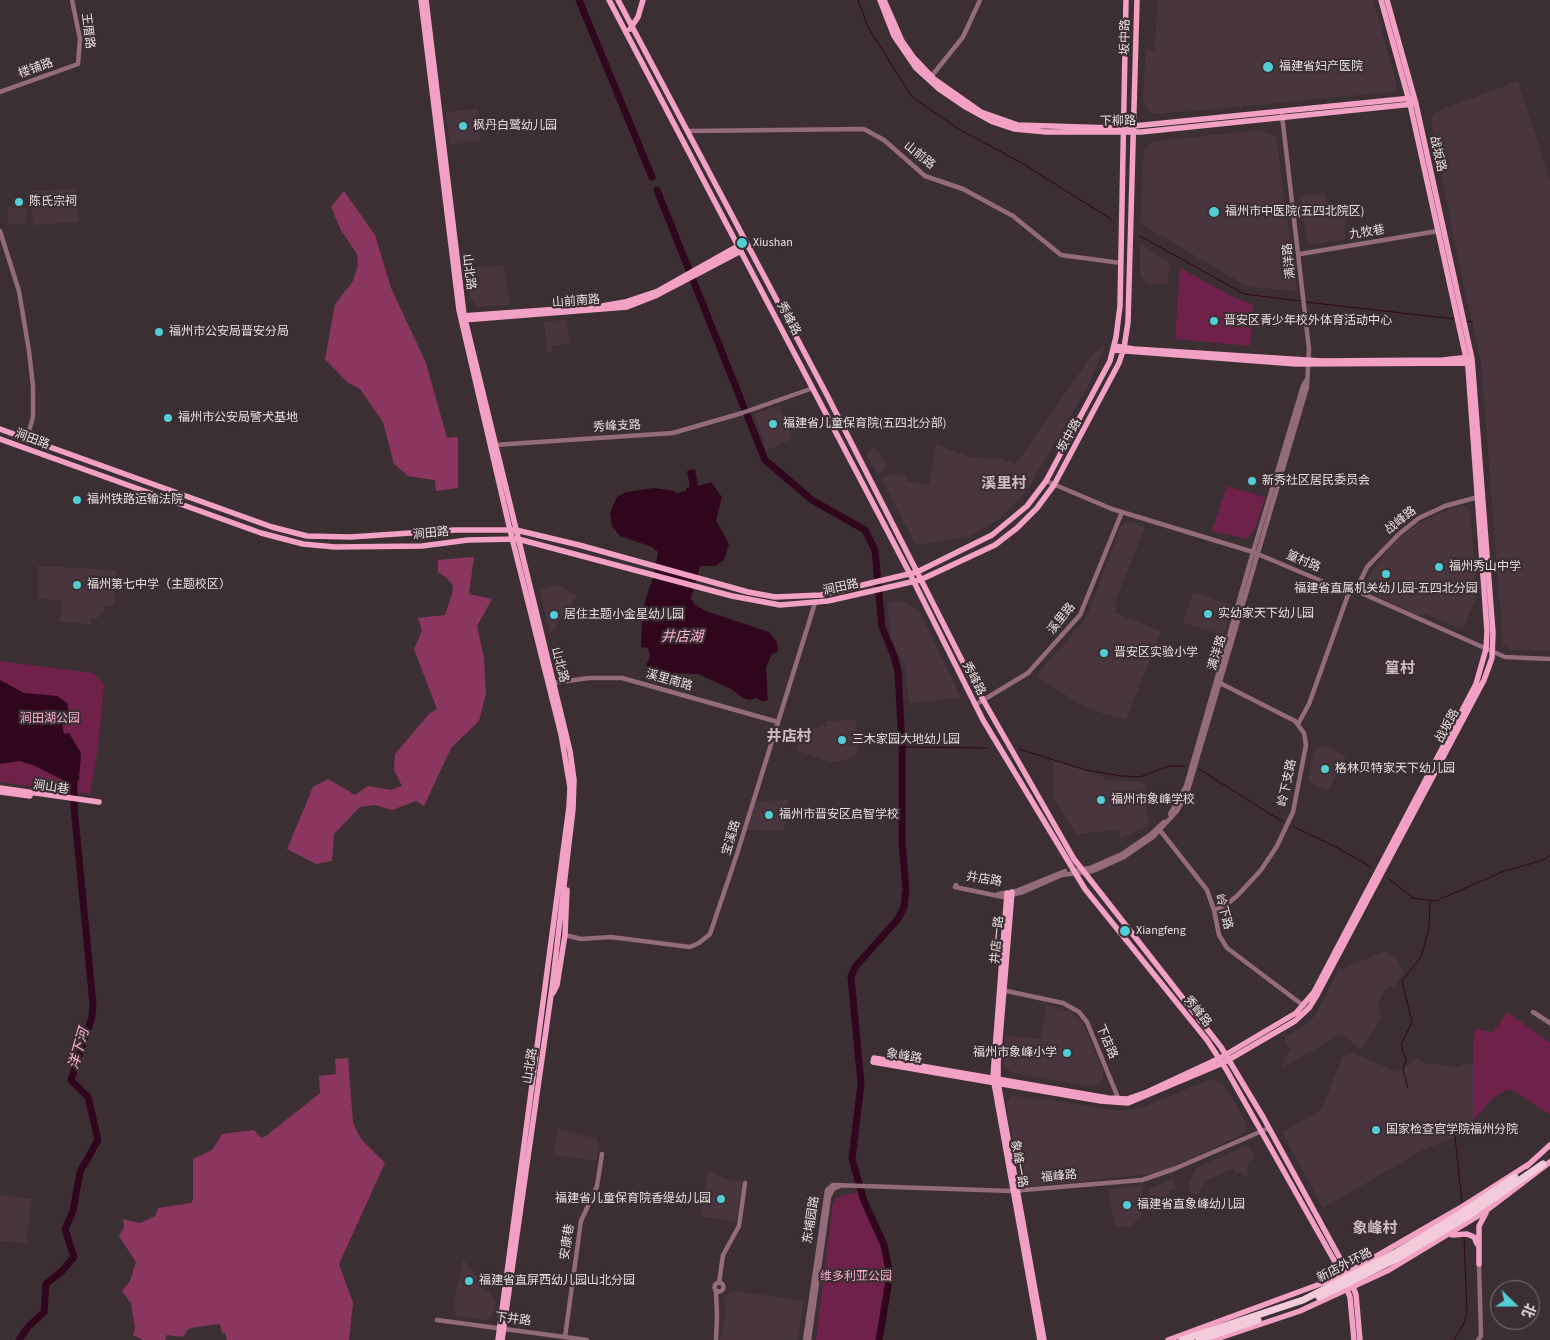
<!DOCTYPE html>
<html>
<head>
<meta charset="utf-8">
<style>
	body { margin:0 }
	#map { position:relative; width:1550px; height:1340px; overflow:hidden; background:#3c2f34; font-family:"Source Sans 3","Noto Sans SC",sans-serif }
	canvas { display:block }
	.north { position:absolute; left:1490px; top:1280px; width:50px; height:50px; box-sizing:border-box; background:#3c2f34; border:1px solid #807579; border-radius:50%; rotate:112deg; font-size:14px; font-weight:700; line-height:20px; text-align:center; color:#e7dee1 }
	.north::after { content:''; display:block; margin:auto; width:18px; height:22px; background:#52ccd5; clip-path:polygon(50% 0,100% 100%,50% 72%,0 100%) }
</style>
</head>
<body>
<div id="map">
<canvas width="1550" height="1340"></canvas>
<div class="north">北</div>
</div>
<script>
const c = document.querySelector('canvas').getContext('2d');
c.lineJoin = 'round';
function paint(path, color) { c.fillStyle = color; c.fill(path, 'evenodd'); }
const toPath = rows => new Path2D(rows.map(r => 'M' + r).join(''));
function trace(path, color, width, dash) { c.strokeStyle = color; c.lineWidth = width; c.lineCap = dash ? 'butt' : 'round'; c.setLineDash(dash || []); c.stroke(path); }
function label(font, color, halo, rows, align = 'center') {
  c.font = font + ' "Source Sans 3","Noto Sans SC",sans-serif'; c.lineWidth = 4.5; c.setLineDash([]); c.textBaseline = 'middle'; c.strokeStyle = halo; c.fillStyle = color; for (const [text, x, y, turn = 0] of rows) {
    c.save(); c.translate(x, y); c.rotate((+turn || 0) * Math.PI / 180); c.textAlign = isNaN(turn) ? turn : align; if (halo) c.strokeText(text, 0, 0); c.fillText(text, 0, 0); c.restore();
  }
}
paint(toPath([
	[1157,0,1373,0,1396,83,1396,88,1391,92,1207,110,1154,114,1146,107,1143,98,1146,50,1155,51],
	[1518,81,1550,180,1550,651,1512,650,1503,645,1481,362,1453,236,1431,120,1435,112],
	[478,109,481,140,450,145,446,112],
	[1261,130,1276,137,1297,291,1248,287,1140,223,1144,151,1150,143,1155,141],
	[76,189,79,222,33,225,31,191],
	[1322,193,1326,196,1330,214,1345,219,1345,239,1318,244,1310,243,1306,237,1300,196],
	[9,207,27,209,25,225,7,223],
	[1140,244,1169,262,1168,284,1148,284,1145,282,1140,274],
	[503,265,510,305,476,306,470,297,465,268],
	[567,320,569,344,552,346,552,352,547,352,544,321],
	[1105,345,1089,384,1025,493,999,519,968,537,916,545,881,478,894,474,906,477,907,481,929,485,936,444,969,457,1001,459,1016,464,1092,355],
	[779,406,792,434,791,439,766,451,755,414],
	[874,447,888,465,878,475,866,453],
	[1459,505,1467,507,1470,511,1477,595,1463,629,1425,614,1423,617,1369,593,1365,581,1390,546,1417,524],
	[1129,522,1145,527,1116,599,1115,613,1161,631,1126,720,1104,714,1080,704,1036,676,1087,617,1120,528,1124,523],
	[38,566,117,570,114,606,104,606,104,612,97,618,91,619,91,624,60,622,61,600,38,599],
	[558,584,577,596,550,634,540,590],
	[1193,592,1232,605,1224,635,1183,623],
	[899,600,919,610,961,698,909,703,905,668,891,639,888,615,889,603],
	[856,720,857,752,850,759,831,762,796,750,805,725,818,729,820,725,827,728,826,721],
	[1324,745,1346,756,1328,791,1308,781,1315,749],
	[1053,761,1103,776,1104,780,1144,782,1149,825,1121,838,1118,830,1076,834,1053,796],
	[788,800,784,831,748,830,756,801],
	[1385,951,1398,960,1403,974,1394,986,1386,988,1378,1003,1381,1019,1361,1049,1341,1034,1282,1068,1284,1058,1291,1050,1284,1038,1305,1025,1315,1016,1339,970],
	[1046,1005,1070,1011,1082,1022,1103,1071,1103,1078,1098,1085,1088,1086,1014,1073,1006,1069,1003,1063,1005,1035,1041,1039],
	[1353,1053,1398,1072,1417,1058,1424,1063,1459,1067,1464,1064,1473,1064,1473,1120,1463,1133,1421,1151,1323,1208,1282,1132,1321,1110,1343,1056],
	[1211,1079,1220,1083,1227,1090,1246,1122,1246,1130,1241,1135,1165,1170,1150,1174,1033,1186,1027,1185,1021,1179,1006,1105,1011,1095,1040,1100,1054,1099,1054,1101,1120,1111,1143,1107],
	[557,1128,597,1139,599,1146,596,1161,554,1155],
	[1246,1146,1250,1148,1255,1157,1248,1163,1247,1177,1243,1177,1243,1174,1235,1173,1234,1168,1208,1180,1197,1195,1191,1193,1188,1185,1197,1167],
	[708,1171,728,1180,742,1182,736,1222,701,1216],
	[1170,1180,1173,1181,1176,1188,1171,1190,1168,1196,1170,1197,1169,1200,1160,1212,1151,1208,1149,1191,1151,1188],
	[1142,1186,1143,1209,1140,1217,1131,1226,1115,1227,1108,1189],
	[0,1195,31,1199,26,1243,0,1241],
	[463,1259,496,1302,493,1315,486,1320,456,1316,454,1304],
	[736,1291,804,1301,798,1340,720,1340,725,1317,724,1298,729,1293]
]), '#49353d');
paint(toPath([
	[1180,268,1235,298,1253,304,1250,346,1175,339],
	[1227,486,1265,497,1254,531,1247,539,1212,531],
	[0,661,93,673,104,684,98,749,90,794,0,782],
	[1507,1012,1550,1043,1550,1115,1517,1092,1508,1089,1494,1097,1473,1120,1473,1046,1475,1029,1493,1032],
	[858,1192,881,1248,888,1273,876,1340,816,1340,833,1204,837,1197]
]), '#6f214a');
paint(toPath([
	[344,191,375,235,391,288,426,363,447,438,458,437,458,488,436,491,435,480,408,476,394,464,383,422,360,389,347,382,325,359,335,304,353,281,358,265,357,254,341,230,331,207],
	[474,557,469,594,492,599,477,626,484,658,486,694,479,721,451,748,424,806,416,801,392,810,375,805,360,807,334,834,332,861,316,864,287,849,313,787,328,779,355,795,368,786,391,790,402,786,394,770,395,754,429,714,437,709,414,649,422,631,418,618,445,615,452,594,453,586,448,579,438,572,438,560],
	[348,1058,353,1123,361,1139,385,1163,339,1264,353,1303,349,1340,227,1340,225,1333,222,1333,220,1324,196,1327,188,1329,183,1337,167,1335,165,1340,143,1340,133,1335,135,1328,131,1303,122,1291,130,1281,136,1262,119,1236,124,1227,123,1219,140,1223,155,1216,158,1208,191,1203,193,1200,193,1159,212,1150,222,1134,254,1130,261,1138,266,1136,320,1093,319,1076,336,1074,335,1059]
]), '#8a365f');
paint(toPath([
	[695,469,698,486,711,482,722,497,716,520,729,544,724,560,715,566,700,566,691,598,694,604,706,611,769,632,777,642,778,652,772,654,766,667,768,700,763,702,756,698,749,700,743,698,731,689,698,674,663,673,646,666,650,656,648,648,641,647,642,621,645,601,654,575,658,552,652,547,620,536,612,526,610,513,617,497,626,492,654,488,675,491,676,493,686,491,686,488,690,487,687,471],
	[0,680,24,693,57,696,67,703,69,711,68,724,62,725,64,734,69,733,81,753,79,780,69,783,35,766,20,761,0,764]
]), '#30061c');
trace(toPath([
	[858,0,868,27,912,97,957,128,1020,162,1111,219],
	[1140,236,1244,294,1301,301],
	[1305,302,1455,319],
	[1466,321,1473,322],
	[902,747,988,748],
	[1019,749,1086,770,1121,776,1140,777,1169,766,1185,766],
	[1199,769,1283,822],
	[1292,826,1338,848,1371,867],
	[1388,878,1413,898,1436,901,1502,872,1543,860,1550,855],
	[1408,1088,1403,1070,1406,1060,1401,1045,1412,1022,1402,981,1421,957,1429,928,1430,902],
	[1438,1120,1455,1136,1462,1203],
	[1454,1340,1464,1323,1467,1313,1464,1237]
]), '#30061c', 1);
trace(toPath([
	[579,0,652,177],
	[657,190,765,460,812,500,865,530,875,550,882,627,894,656,898,671,902,747,902,842,906,889,904,907,898,919,855,967,851,977,861,1084,852,1159,864,1201,884,1245,890,1275,879,1340],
	[19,1340,28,1327,44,1312,46,1284,62,1271,74,1257,65,1229,73,1211,80,1172,98,1140,88,1097,71,1080,92,1017,93,1004,74,807,74,782]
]), '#30061c', 7);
trace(toPath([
	[930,78,963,37,980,0],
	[0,92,78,64,80,39,72,0],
	[689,131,864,129,884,140,925,176,963,189,1013,216,1061,255,1121,263],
	[0,231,19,291,29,351,33,386,33,417,27,439],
	[1300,254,1438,231],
	[494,445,673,433,742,413,813,388],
	[1046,481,1112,509,1253,552,1345,591,1359,592,1505,657,1550,659],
	[553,683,589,678,622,678,778,722],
	[975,705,1028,673,1080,615,1122,512],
	[1298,724,1309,704,1348,595,1358,586,1367,567,1399,534,1419,518,1445,506,1478,497],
	[1170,814,1186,786,1253,552,1303,386,1306,381],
	[1159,829,1207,890,1214,910,1219,935,1227,948,1304,1006],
	[1073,871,1090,868,1122,854,1151,834,1164,822],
	[956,885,955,887,1003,897,1023,892,1062,875,1093,871,1124,857,1153,837,1177,811,1187,793,1307,387,1309,349,1282,115],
	[998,894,1016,891,1065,871],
	[1214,910,1226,905,1238,895,1261,870,1277,846,1293,812,1306,745,1304,733,1295,721,1218,682],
	[565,935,581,939,611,937,690,947,699,943,710,934,737,854,815,603],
	[1002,990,1063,1003,1079,1012,1087,1022,1119,1100],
	[1533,1012,1550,1023],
	'714.5 1287a4.5 4.5 0 1 1 9 0a4.5 4.5 0 1 1-9 0Z',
	[719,1283,723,1255,739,1226,745,1183],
	[437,1320,587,1340],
	[565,1337,581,1221,597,1186,602,1154],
	[716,1340,717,1316,716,1291],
	[805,1340,826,1197,827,1190,833,1185,1012,1191,1142,1180,1174,1169,1269,1128],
	[809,1340,829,1197,833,1189,840,1186],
	[1478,1340,1481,1336,1479,1264]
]), '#936b7b', 4.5);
trace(toPath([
	[421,0,459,310,510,530,561,734,570,787,569,807,498,1340],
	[426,0,464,315,570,751,574,780,573,809,552,988,502,1340],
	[609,0,910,574,983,720,1085,889,1207,1040,1226,1069,1339,1269,1350,1297,1354,1340],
	[618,0,827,395,974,684,1074,859,1221,1047,1263,1117,1348,1273,1356,1295,1360,1340],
	[880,0,894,36,916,68,939,89,964,106,993,122,1014,129,1046,132,1141,132,1413,104],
	[884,0,902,41,914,58,934,79,981,112,1018,125,1114,128,1412,98],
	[1381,0,1410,104,1468,367,1487,631,1486,649,1476,684,1314,992,1296,1013,1220,1058,1147,1092,1127,1099,1108,1098,874,1058,873,1062,1101,1101,1128,1103,1223,1063,1295,1021,1309,1008,1317,995,1484,680,1492,658,1493,633,1472,359,1416,104,1387,0],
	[630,29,638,17,643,0],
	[462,316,602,306,625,302,658,291,738,246],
	[463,320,627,307,655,296,741,251],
	[1115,346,1134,349,1322,361,1443,360,1470,357],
	[1113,350,1296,364,1471,363],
	[0,429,272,527,307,536,351,537,455,530,516,530,579,545,748,592,775,597,821,595,917,572,992,535,1027,506,1046,481,1110,361,1116,337,1120,306,1126,0],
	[0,439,261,533,303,544,335,547,422,546,468,540,518,539,732,596,780,605,828,601,920,580,995,545,1017,528,1037,508,1054,485,1119,363,1124,348,1128,322,1137,0],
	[0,788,99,802],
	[0,792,30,796],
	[1012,892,998,1062,998,1083,1044,1340],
	[1007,893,993,1077,1040,1340],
	[553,993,557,985,565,935,567,890],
	[1527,1166,1550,1145],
	[1452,1235,1467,1234,1474,1237,1477,1244],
	[1479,1264,1479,1226,1486,1213],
	[1168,1340,1342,1276,1460,1208,1529,1164],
	[1213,1340,1300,1311,1389,1270,1483,1213,1550,1162]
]), '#f2a1c4', 5.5);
trace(toPath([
	[1400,1257,1468,1216,1543,1164]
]), '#f3cbdb', 7);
trace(toPath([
	[1319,1297,1400,1257],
	[1182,1340,1303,1300,1397,1252,1460,1214,1515,1177],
	[1199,1340,1258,1320]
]), '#f3cbdb', 7);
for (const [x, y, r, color] of [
	[1268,67,6,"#52ccd5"],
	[463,126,5,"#52ccd5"],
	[19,202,5,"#52ccd5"],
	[1214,212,6,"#52ccd5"],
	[742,243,6,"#52ccd5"],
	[1214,321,5,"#52ccd5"],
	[159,332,5,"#52ccd5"],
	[168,418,5,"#52ccd5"],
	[773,424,5,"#52ccd5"],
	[1252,481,5,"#52ccd5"],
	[77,500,5,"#52ccd5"],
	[1439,567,5,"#52ccd5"],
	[1386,574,5,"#52ccd5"],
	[77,585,5,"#52ccd5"],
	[1208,614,5,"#52ccd5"],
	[554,615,5,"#52ccd5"],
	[1104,653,5,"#52ccd5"],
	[842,740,5,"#52ccd5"],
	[1325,769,5,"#52ccd5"],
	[1101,800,5,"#52ccd5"],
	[769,815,5,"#52ccd5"],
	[1125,931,6,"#52ccd5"],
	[1067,1053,5,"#52ccd5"],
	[1376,1130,5,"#52ccd5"],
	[721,1199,5,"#52ccd5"],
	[1127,1205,5,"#52ccd5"],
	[469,1281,5,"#52ccd5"]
]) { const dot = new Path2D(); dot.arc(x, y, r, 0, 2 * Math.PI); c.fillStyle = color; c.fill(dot); trace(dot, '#3c2f34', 2); }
label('12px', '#e7dee1', '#3c2f34', [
	["王厝路",87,31,83],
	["坂中路",1126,37,-89],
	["楼铺路",36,69,-20],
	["下柳路",1118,122,-1],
	["战坂路",1437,154,77],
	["山前路",919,156,39],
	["九牧巷",1367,233,-9],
	["满洋路",1290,261,-96],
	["山北路",468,272,83],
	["山前南路",576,302,-4],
	["秀峰路",788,319,62],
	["秀峰支路",617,427,-3],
	["坂中路",1070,436,-61],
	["涧田路",32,440,20],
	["战峰路",1401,521,-38],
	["涧田路",431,534,-5],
	["篁村路",1303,562,23],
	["涧田路",841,588,-12],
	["溪里路",1062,619,-51],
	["满洋路",1218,653,-74],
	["山北路",559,665,76],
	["秀峰路",973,679,63],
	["溪里南路",669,681,16],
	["战坂路",1448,726,-62],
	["岭下支路",1288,783,-78],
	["涧山巷",51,788,8],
	["宝溪路",732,838,-73],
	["井店路",984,880,9],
	["岭下路",1223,912,75],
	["井店一路",998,940,-85],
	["秀峰路",1197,1012,51],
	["下店路",1106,1042,67],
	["象峰路",904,1057,9],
	["山北路",531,1066,-81],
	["象峰一路",1018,1164,80],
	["福峰路",1059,1177,-5],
	["东埔园路",812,1220,-81],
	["安康巷",568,1242,-82],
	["新店外环路",1345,1266,-27],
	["下井路",513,1320,7]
]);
label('12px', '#e7dee1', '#3c2f34', [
	["福建省妇产医院",1279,67],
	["枫丹白鹭幼儿园",473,126],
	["陈氏宗祠",29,202],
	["福州市中医院(五四北院区)",1225,212],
	["Xiushan",753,243],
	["晋安区青少年校外体育活动中心",1224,321],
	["福州市公安局晋安分局",169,332],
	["福州市公安局警犬基地",178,418],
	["福建省儿童保育院(五四北分部)",783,424],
	["新秀社区居民委员会",1262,481],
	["福州铁路运输法院",87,500],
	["福州秀山中学",1449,567],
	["福州第七中学（主题校区）",87,585],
	["福建省直属机关幼儿园-五四北分园",1386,589,"center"],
	["实幼家天下幼儿园",1218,614],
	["居住主题小金星幼儿园",564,615],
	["晋安区实验小学",1114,653],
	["三木家园大地幼儿园",852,740],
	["格林贝特家天下幼儿园",1335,769],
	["福州市象峰学校",1111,800],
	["福州市晋安区启智学校",779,815],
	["Xiangfeng",1136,931],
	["福州市象峰小学",1057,1053,"right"],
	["国家检查官学院福州分院",1386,1130],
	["福建省儿童保育院香缇幼儿园",711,1199,"right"],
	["福建省直象峰幼儿园",1137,1205],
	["福建省直屏西幼儿园山北分园",479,1281]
], 'left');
label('12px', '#f3abca', '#3c2f34', [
	["涧田湖公园",50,719],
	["维多利亚公园",856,1277]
]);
label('italic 14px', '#fcb4d2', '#3c2f34', [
	["井店湖",682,638],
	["洋下河",80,1049,-74]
]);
label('bold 15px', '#cebcc3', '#3c2f34', [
	["溪里村",1004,485],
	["篁村",1400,670],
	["井店村",789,738],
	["象峰村",1375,1230]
]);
</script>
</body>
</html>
